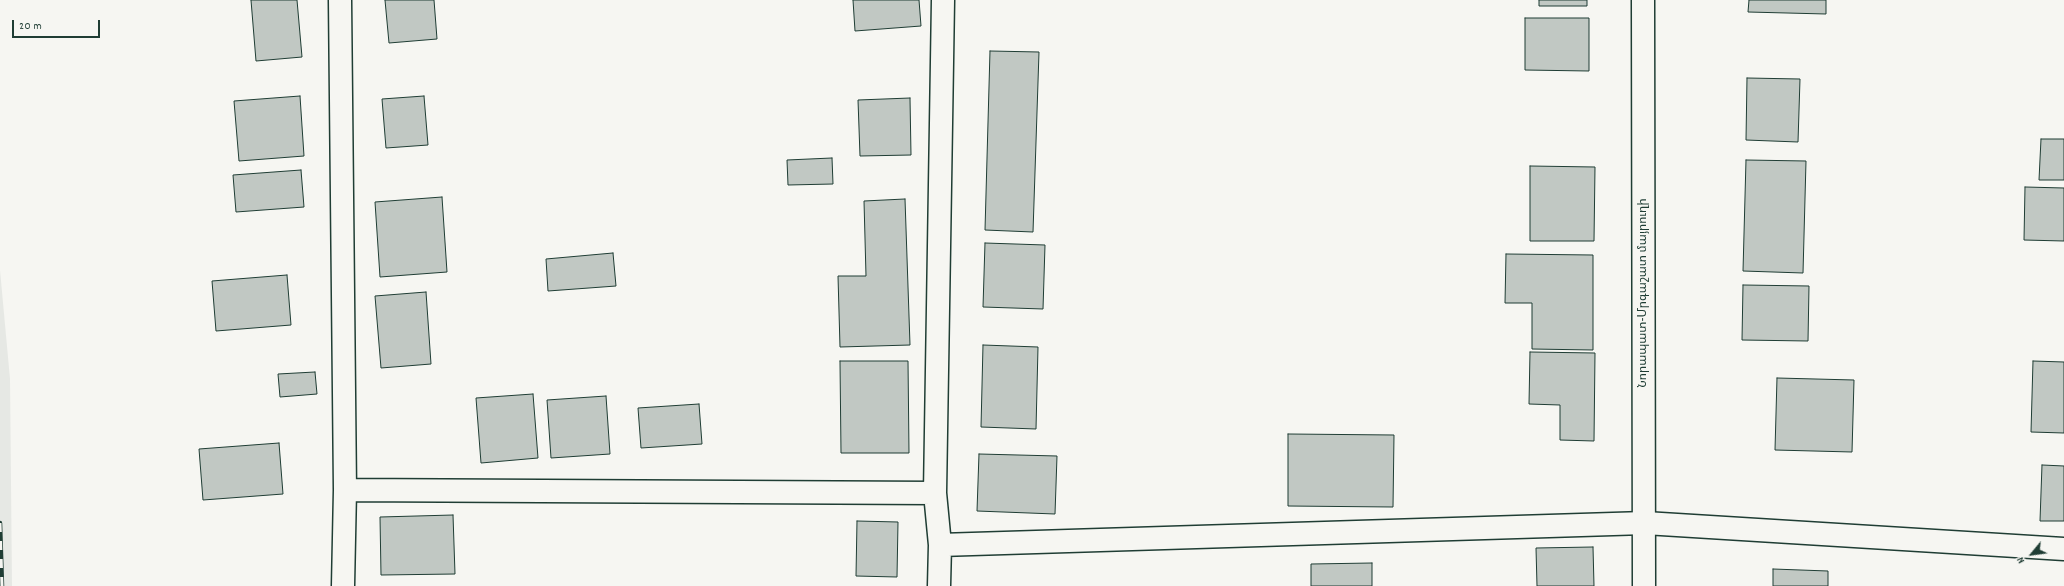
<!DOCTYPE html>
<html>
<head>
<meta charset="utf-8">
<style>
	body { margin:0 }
	#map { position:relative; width:2064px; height:586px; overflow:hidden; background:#f6f6f2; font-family:Dekko,sans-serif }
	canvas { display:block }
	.north { position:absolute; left:2012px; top:534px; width:40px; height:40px; -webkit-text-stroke:3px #f6f6f2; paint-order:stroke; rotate:241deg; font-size:11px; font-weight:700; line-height:16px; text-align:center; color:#1f3d34 }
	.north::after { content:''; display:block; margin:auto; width:14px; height:18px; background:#1f3d34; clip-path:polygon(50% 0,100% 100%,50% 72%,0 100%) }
	.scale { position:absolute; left:12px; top:20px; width:88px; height:18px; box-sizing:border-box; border:2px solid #1f3d34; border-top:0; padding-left:5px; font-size:12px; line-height:14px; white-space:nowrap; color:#1f3d34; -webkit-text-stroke:3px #f6f6f2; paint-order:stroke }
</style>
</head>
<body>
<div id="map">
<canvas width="2064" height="586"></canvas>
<div class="north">N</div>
<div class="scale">20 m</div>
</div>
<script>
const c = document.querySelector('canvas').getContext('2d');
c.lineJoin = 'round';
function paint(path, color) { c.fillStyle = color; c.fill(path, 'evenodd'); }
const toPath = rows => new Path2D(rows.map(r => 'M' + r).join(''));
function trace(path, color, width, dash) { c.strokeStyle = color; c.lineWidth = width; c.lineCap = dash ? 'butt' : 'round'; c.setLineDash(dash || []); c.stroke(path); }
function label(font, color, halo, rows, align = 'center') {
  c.font = font + ' Dekko,"Noto Sans Armenian",sans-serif'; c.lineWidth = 3; c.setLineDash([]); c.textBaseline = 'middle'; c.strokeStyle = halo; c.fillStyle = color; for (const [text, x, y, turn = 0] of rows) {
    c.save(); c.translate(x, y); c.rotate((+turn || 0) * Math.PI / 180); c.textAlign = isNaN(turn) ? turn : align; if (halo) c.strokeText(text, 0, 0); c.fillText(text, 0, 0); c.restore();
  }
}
paint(toPath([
	[0,270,10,379,12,586,0,586]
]), '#e6e8e4');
const building = toPath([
	[251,0,297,0,302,57,256,61,251,0],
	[385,0,434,0,437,39,389,43,385,0],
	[853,0,919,0,921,26,855,31,853,0],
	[1539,0,1587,0,1587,6,1539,6,1539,0],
	[1749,0,1826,0,1826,14,1748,12,1749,0],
	[1525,18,1589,18,1589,71,1525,70,1525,18],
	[990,51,1039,52,1033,232,985,230,990,51],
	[1747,78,1800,79,1798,142,1746,140,1747,78],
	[300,96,304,156,239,161,234,101,300,96],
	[424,96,428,145,386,148,382,99,424,96],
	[910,98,911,155,860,156,858,100,910,98],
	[2041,139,2064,139,2064,180,2039,180,2041,139],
	[832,158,833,184,788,185,787,160,832,158],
	[1746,160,1806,161,1803,273,1743,271,1746,160],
	[1530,166,1595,167,1594,241,1530,241,1530,166],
	[301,170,304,207,236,212,233,175,301,170],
	[2025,187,2064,188,2064,241,2024,240,2025,187],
	[442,197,447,272,380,277,375,202,442,197],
	[905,199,910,345,840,347,838,276,866,276,864,201,905,199],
	[985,243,1045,245,1043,309,983,307,985,243],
	[613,253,616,286,548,291,546,259,613,253],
	[1506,254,1593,255,1593,350,1532,349,1532,303,1505,303,1506,254],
	[287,275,291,325,216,331,212,281,287,275],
	[1743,285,1809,286,1808,341,1742,340,1743,285],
	[426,292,431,364,381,368,375,296,426,292],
	[983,345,1038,347,1036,429,981,427,983,345],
	[1530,352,1595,353,1594,441,1560,440,1560,405,1529,404,1530,352],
	[840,361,908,361,909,453,841,453,840,361],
	[2033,361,2064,362,2064,433,2031,432,2033,361],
	[315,372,317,394,280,397,278,374,315,372],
	[1777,378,1854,380,1852,452,1775,450,1777,378],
	[533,394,538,458,481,463,476,398,533,394],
	[606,396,610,454,551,458,547,400,606,396],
	[699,404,702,444,641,448,638,408,699,404],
	[1288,434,1394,435,1393,507,1288,506,1288,434],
	[279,443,283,494,203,500,199,449,279,443],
	[979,454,1057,456,1055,514,977,511,979,454],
	[2042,465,2064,466,2064,521,2040,521,2042,465],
	[453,515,455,574,381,575,380,517,453,515],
	[857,521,898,522,897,577,856,576,857,521],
	[1593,547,1594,586,1537,586,1536,548,1593,547],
	[1372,563,1372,586,1311,586,1311,564,1372,563],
	[1773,569,1828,571,1828,586,1773,586,1773,569]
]);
paint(building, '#c1c8c3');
trace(building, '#1f3d34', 1);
const minor = toPath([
	[340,0,345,490,343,586],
	[345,490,935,493],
	[940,545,1645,523,2064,549],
	[939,586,940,545,935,493,943,0]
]);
const major = toPath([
	[1643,0,1644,586]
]);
trace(minor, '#1f3d34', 25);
trace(major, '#1f3d34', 25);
trace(minor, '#f6f6f2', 22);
trace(major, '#f6f6f2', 22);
const rail = toPath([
	[0,523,2,586]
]);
trace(rail, '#1f3d34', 4.5);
trace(rail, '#f6f6f2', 3, [9]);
label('12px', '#1f3d34', '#f6f6f2', [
	["Նորապատ-Մրգաշատ մայրուղի",1644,293,-90]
]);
</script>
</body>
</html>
